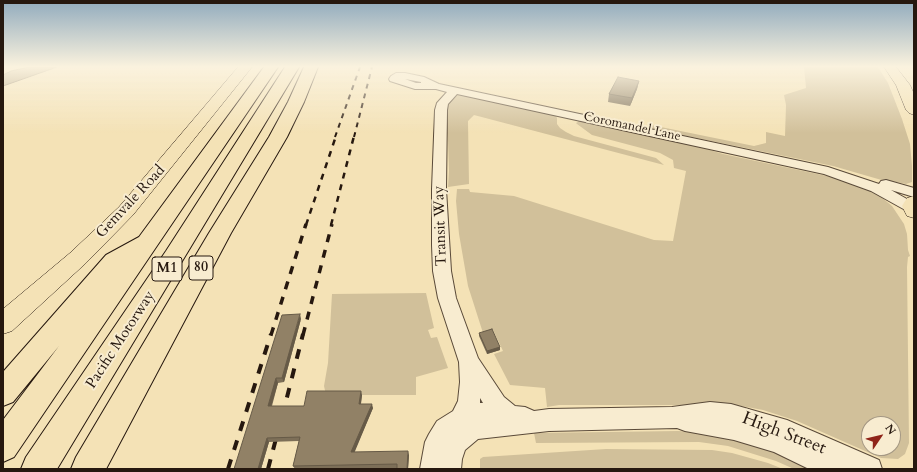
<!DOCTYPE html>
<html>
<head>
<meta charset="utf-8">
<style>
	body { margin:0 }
	#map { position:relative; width:917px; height:472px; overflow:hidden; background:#f4e2b6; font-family:Cardo,serif }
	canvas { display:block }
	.frame { position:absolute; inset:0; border:4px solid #26180f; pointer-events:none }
	.north { position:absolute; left:861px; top:416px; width:40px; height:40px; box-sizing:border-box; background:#f8ecd0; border:1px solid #a49783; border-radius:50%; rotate:55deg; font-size:11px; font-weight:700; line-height:16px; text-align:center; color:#26180f }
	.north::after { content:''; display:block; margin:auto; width:14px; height:18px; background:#8f2418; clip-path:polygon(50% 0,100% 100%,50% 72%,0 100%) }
</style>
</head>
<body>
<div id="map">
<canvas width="917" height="472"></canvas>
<div class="frame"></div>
<div class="north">N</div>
</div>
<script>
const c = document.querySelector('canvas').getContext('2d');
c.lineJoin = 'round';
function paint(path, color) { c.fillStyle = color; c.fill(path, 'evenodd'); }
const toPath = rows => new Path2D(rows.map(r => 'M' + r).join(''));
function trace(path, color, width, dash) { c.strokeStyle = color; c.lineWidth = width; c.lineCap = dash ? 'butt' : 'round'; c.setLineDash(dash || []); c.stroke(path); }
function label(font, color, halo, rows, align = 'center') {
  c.font = font + ' Cardo,serif'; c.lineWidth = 4; c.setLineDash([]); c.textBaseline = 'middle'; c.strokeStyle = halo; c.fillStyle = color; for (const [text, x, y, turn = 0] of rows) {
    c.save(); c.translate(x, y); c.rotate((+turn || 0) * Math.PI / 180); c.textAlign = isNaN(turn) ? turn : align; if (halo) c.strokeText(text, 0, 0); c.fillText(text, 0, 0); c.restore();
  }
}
paint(toPath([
	[804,67,878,67,888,83,902,119,910,144,912,166,912,182,906,184,891,181,885,181,833,166,653,129,651,127,651,125,754,146,766,143,766,132,785,136,786,105,784,95,806,88],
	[461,94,555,115,557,118,557,124,560,128,566,132,574,136,656,158,664,165,474,115,468,121,469,184,448,187,449,171,447,110,449,103,455,96],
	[579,121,584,121,693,145,723,154,846,180,875,192,892,206,904,224,907,234,908,250,910,256,908,257,907,267,909,443,905,454,898,459,881,458,797,421,763,410,736,405,559,405,547,407,545,388,510,385,494,354,503,351,493,330,483,333,468,286,459,234,456,201,457,189,469,189,470,192,514,196,654,240,673,241,686,171,674,168,673,160,660,153,592,135,577,124,576,123],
	[869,424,893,424,893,448,869,448],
	[426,293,434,328,428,330,431,338,437,337,448,368,416,377,416,395,326,395,324,386,328,363,332,294],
	[678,431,713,433,745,439,817,469,794,469,776,461,728,446,699,442,536,443,534,433],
	[606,449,712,450,732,453,768,463,783,469,480,469,480,459,483,457]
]), '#d1c09a');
const water = toPath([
	[29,67,57,67,3,86,3,75,11,71,29,67]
]);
paint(water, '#ae9d7d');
trace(water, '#786851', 1);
const minor = toPath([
	[396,73,405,73,424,77,439,84,828,167,879,184,881,181,886,180,914,188,914,197,891,190,914,203,914,212,912,213,907,211,871,191,824,174,457,94,448,104,447,110,446,189,451,271,456,298,478,358,504,397,515,406,525,407,534,411,549,409,672,407,710,402,731,404,787,420,879,460,882,469,809,469,774,452,734,440,685,431,677,428,549,431,478,439,465,450,462,459,461,469,420,469,425,442,429,434,437,421,453,411,458,401,460,382,459,362,438,298,433,271,432,245,432,189,435,110,437,103,447,92,436,89,415,89,390,81,389,79,391,76,396,73],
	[405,79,421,82,421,83,416,83,405,79],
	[480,398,483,403,480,403,480,398]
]);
const major = toPath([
	[238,67,252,67,133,215,86,263,12,331,3,334,3,309,70,253,119,207,238,67],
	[884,67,896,67,910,85,914,94,914,115,909,113,906,110,896,85,884,67],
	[914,196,914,218,907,216,902,206,907,198,914,196]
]);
const highway = toPath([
	[264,67,278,67,14,457,3,462,3,420,59,346,13,402,3,406,3,372,106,255,139,237,264,67],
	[285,67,299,67,57,469,21,469,26,457,166,251,285,67],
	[304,67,318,67,304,102,287,137,231,233,106,469,71,469,76,457,209,233,269,137,288,102,304,67]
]);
trace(minor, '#5a4a39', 2);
trace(major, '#26180f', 1);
trace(highway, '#26180f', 2);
paint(minor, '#f8ecd0');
paint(major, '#f4e2b6');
paint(highway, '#f4e2b6');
trace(toPath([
	[335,137,360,67],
	[354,137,372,67]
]), '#26180f', 2, [5, 5]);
trace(toPath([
	[306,225,336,136],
	[331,225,354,136]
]), '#26180f', 2.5, [6, 6]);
trace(toPath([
	[271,335,306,224],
	[303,335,332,224]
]), '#26180f', 3.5, [8, 8]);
trace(toPath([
	[282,417,303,334],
	[228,469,271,334],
	[268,469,278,431]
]), '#26180f', 4, [10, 10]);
paint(toPath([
	[639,81,637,89,630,106,608,102,609,94],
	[301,319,284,382,278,383,272,406,304,406,362,395,361,404,373,408,354,452,409,455,408,469,397,469,397,468,295,469,293,466,299,441,269,442,261,469,234,469],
	[479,333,500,347,500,350,487,354,479,336]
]), '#7d6f58');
paint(toPath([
	[639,81,637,89,630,106,632,98],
	[300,314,301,319,284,382,282,378],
	[500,347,500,350,487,354,487,351],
	[276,378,278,383,270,410,268,406],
	[361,391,362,395,360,409,359,404],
	[372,404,373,408,353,456,351,452],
	[267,438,269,442,261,469,258,469],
	[408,451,409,455,408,469,407,469]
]), '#665a47');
const building = toPath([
	[618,77,639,81,632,98,609,94,618,77],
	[300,314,282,378,276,378,268,406,304,406,307,391,361,391,359,404,372,404,351,452,408,451,407,469,397,469,397,464,293,466,300,437,267,438,258,469,234,469,282,315,300,314],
	[492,329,500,347,487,351,479,333,492,329]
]);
paint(building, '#918166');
trace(building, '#665a47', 1);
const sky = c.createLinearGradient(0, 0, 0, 133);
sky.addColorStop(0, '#91abbd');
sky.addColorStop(0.5, '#faf2de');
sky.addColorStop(1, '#faf2de00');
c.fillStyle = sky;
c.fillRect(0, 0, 917, 133);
label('13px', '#26180f', '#f8ecd0', [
	["Coromandel Lane",632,127,12]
]);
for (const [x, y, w] of [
	[201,268,24],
	[167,269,30]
]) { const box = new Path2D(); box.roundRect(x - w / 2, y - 12, w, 24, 3); c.fillStyle = '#f8ecd0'; c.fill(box); trace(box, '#26180f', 1); }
label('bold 14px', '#26180f', null, [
	["80",201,268],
	["M1",167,269]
]);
label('15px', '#26180f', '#f8ecd0', [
	["Gemvale Road",131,202,-47],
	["Transit Way",441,226,-92],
	["Pacific Motorway",121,340,-57]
]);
label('18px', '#26180f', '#f8ecd0', [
	["High Street",784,434,21]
]);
</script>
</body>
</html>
